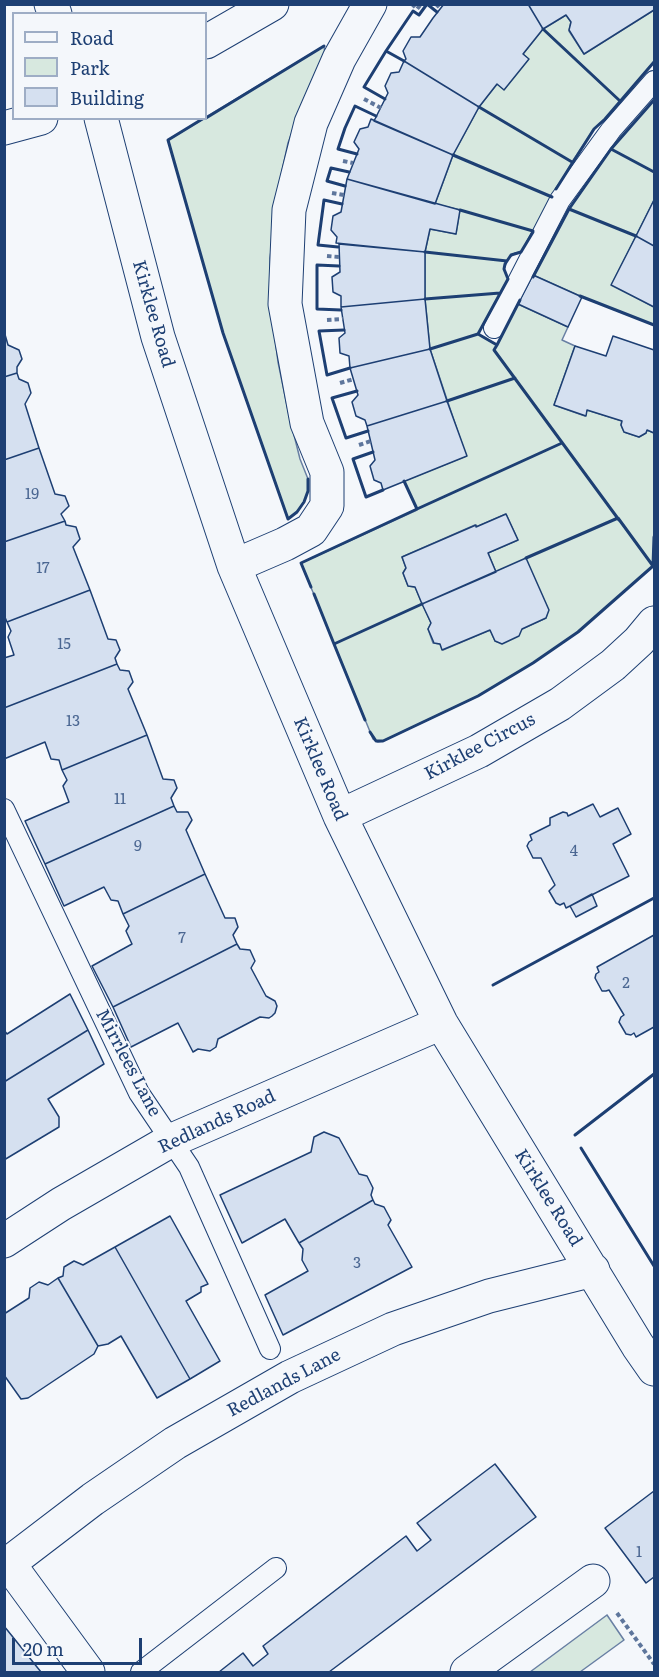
<!DOCTYPE html>
<html>
<head>
<meta charset="utf-8">
<style>
	body { margin:0 }
	#map { position:relative; width:659px; height:1677px; overflow:hidden; background:#f4f7fb; font-family:Literata,serif }
	canvas { display:block }
	.frame { position:absolute; inset:0; border:6px solid #1d3f73; pointer-events:none }
	.legend { position:absolute; left:12px; top:12px; width:195px; height:108px; box-sizing:border-box; background:#f4f7fb; border:2px solid #9eadc5; margin:0; padding:8px 10px; list-style:none; font-size:18px; color:#1d3f73 }
	.legend li { display:flex; align-items:center; gap:12px; height:30px }
	.legend b { width:30px; border:2px solid #9eadc5 }
	.scale { position:absolute; left:12px; top:1638px; width:130px; height:27px; box-sizing:border-box; border:3px solid #1d3f73; border-top:0; padding-left:8px; font-size:18px; line-height:21px; white-space:nowrap; color:#1d3f73; -webkit-text-stroke:4px #f4f7fb; paint-order:stroke }
</style>
</head>
<body>
<div id="map">
<canvas width="659" height="1677"></canvas>
<div class="frame"></div>
<ul class="legend">
<li><b style="height:8px;background:#f4f7fb"></b>Road</li>
<li><b style="height:16px;background:#d7e8df"></b>Park</li>
<li><b style="height:16px;background:#d5e0f0"></b>Building</li>
</ul>
<div class="scale">20 m</div>
</div>
<script>
const c = document.querySelector('canvas').getContext('2d');
c.lineJoin = 'round';
function paint(path, color) { c.fillStyle = color; c.fill(path, 'evenodd'); }
const toPath = rows => new Path2D(rows.map(r => 'M' + r).join(''));
function trace(path, color, width, dash) { c.strokeStyle = color; c.lineWidth = width; c.lineCap = dash ? 'butt' : 'round'; c.setLineDash(dash || []); c.stroke(path); }
function label(font, color, halo, rows, align = 'center') {
  c.font = font + ' Literata,serif'; c.lineWidth = 4.5; c.setLineDash([]); c.textBaseline = 'middle'; c.strokeStyle = halo; c.fillStyle = color; for (const [text, x, y, turn = 0] of rows) {
    c.save(); c.translate(x, y); c.rotate((+turn || 0) * Math.PI / 180); c.textAlign = isNaN(turn) ? turn : align; if (halo) c.strokeText(text, 0, 0); c.fillText(text, 0, 0); c.restore();
  }
}
const green = toPath([
	[654,10,654,62,605,119,594,129,572,162,521,252,515,253,508,259,504,269,508,279,478,334,497,345,518,304,568,327,562,340,575,346,554,405,585,416,587,410,622,421,621,425,624,432,639,437,646,433,647,430,654,433,654,537,653,566,578,632,533,663,478,696,383,741,378,742,373,739,301,563,417,510,404,481,466,456,430,349,425,299,425,252,430,229,456,234,460,210,435,204,453,155,479,107,497,84,504,89,528,59,523,54,543,29,566,15,571,22,569,31,584,54,654,10],
	[506,514,518,540,488,553,496,572,548,610,546,618,522,629,502,643,495,641,490,630,443,650,440,644,433,643,428,629,431,623,415,587,408,586,403,573,406,568,402,557,475,525,476,527,506,514],
	[324,46,325,55,303,103,288,143,281,176,270,258,271,306,278,362,289,415,300,459,308,479,308,491,304,502,297,512,288,519,223,333,168,140,324,46],
	[654,100,654,200,612,284,654,307,654,325,582,297,533,275,569,209,611,149,654,100],
	[607,1615,624,1640,580,1672,530,1672,607,1615]
]);
paint(green, '#d7e8df');
trace(green, '#687fa3', 1.5);
const building = toPath([
	[444,4,528,4,543,29,523,54,529,59,504,90,497,84,479,107,404,61,406,59,403,51,411,37,420,37,433,18,444,4],
	[528,4,654,4,654,10,584,54,569,30,571,22,566,15,543,29,528,4],
	[404,61,479,107,453,155,374,121,388,93,385,86,391,73,399,72,404,61],
	[371,119,453,155,435,204,347,179,359,149,354,142,360,129,368,127,371,119],
	[347,179,460,210,456,234,430,229,425,252,336,243,337,237,331,230,333,216,341,212,347,179],
	[654,200,654,246,636,236,654,200],
	[636,236,654,246,654,307,611,285,636,236],
	[339,244,425,252,425,299,341,307,341,296,333,292,332,277,340,272,339,244],
	[533,275,582,297,568,327,518,304,533,275],
	[425,299,430,349,350,368,349,356,340,353,339,338,345,333,341,307,425,299],
	[4,331,8,345,19,350,22,359,17,367,17,373,4,377,4,331],
	[613,336,654,350,654,433,647,430,646,433,639,437,624,432,621,425,622,421,587,410,586,416,554,405,575,346,606,356,613,336],
	[430,349,447,401,367,426,365,420,356,416,352,402,358,395,350,368,430,349],
	[17,373,19,379,28,383,31,393,25,404,39,448,4,460,4,377,17,373],
	[447,401,467,456,383,490,381,483,374,480,370,466,375,460,367,426,447,401],
	[39,448,55,494,65,496,69,506,61,514,65,521,4,542,4,460,39,448],
	[506,514,518,540,488,553,496,572,422,604,415,587,408,586,403,573,406,568,402,557,476,525,476,527,506,514],
	[65,521,66,525,76,527,80,539,73,547,90,590,7,622,4,615,4,542,65,521],
	[526,558,549,610,546,618,522,629,519,636,502,644,495,641,490,630,442,650,440,644,434,643,428,629,431,623,422,604,526,558],
	[90,590,108,639,116,640,120,650,115,658,117,664,4,708,4,658,14,655,8,637,11,631,7,622,90,590],
	[117,664,120,670,129,671,133,682,128,689,147,735,62,770,59,760,51,759,45,742,4,759,4,708,117,664],
	[147,735,163,779,174,780,177,788,171,798,174,806,45,864,25,821,69,802,63,786,67,780,62,770,147,735],
	[593,804,600,817,618,808,631,834,613,844,629,876,566,908,564,903,560,905,556,903,549,891,555,885,541,858,533,858,527,846,529,842,532,840,530,835,550,825,550,818,563,812,567,813,568,816,593,804],
	[174,806,177,812,188,812,192,820,186,830,205,874,123,914,118,901,111,900,104,887,64,906,45,864,174,806],
	[205,874,225,918,235,918,238,927,233,935,237,944,113,1007,92,966,132,944,126,931,129,926,123,914,205,874],
	[592,894,597,906,576,917,570,906,592,894],
	[654,935,654,1027,636,1037,634,1033,631,1035,626,1034,619,1022,621,1017,624,1015,609,990,606,991,602,991,595,978,596,974,599,972,597,967,654,935],
	[237,944,240,949,250,950,255,961,251,968,266,996,275,1001,277,1006,275,1013,272,1016,269,1018,260,1017,218,1039,216,1047,210,1051,198,1049,193,1052,178,1023,131,1047,113,1007,237,944],
	[70,994,88,1030,4,1082,4,1030,7,1034,70,994],
	[88,1030,104,1064,48,1099,59,1117,59,1127,4,1160,4,1082,88,1030],
	[324,1132,339,1138,359,1174,367,1176,373,1188,371,1195,373,1200,299,1243,285,1219,242,1243,220,1195,311,1152,314,1137,324,1132],
	[373,1200,375,1204,384,1207,391,1220,388,1225,412,1267,283,1335,265,1295,308,1271,302,1260,303,1249,299,1243,373,1200],
	[170,1216,208,1284,201,1287,201,1292,186,1301,220,1361,190,1379,115,1247,170,1216],
	[115,1247,190,1379,157,1398,121,1336,108,1344,98,1346,58,1278,63,1276,64,1267,74,1261,83,1265,115,1247],
	[58,1278,98,1346,94,1354,28,1398,21,1399,4,1375,4,1314,29,1298,30,1288,39,1282,48,1285,58,1278],
	[495,1464,536,1517,329,1672,219,1672,243,1653,253,1666,268,1654,263,1646,406,1536,417,1551,431,1540,417,1523,495,1464],
	[654,1491,654,1577,646,1583,605,1528,654,1491],
	[4,1626,41,1672,4,1672,4,1626]
]);
paint(building, '#d5e0f0');
trace(building, '#1d3f73', 1.5);
const lane = toPath([
	[494,328,560,200,611,130,654,81],
	[4,809,139,1093,189,1167,270,1349],
	[141,1672,276,1568]
]);
const street = toPath([
	[51,4,55,14],
	[206,42,272,4],
	[101,118,158,337,234,566,340,816,441,1023,638,1346,654,1369],
	[4,128,41,118],
	[234,566,285,544,311,530,327,506,327,472,307,423,285,304,289,210,311,123,339,59,370,4],
	[340,816,479,751,560,704,613,665,639,641,654,623],
	[4,1241,61,1204,170,1141,441,1023],
	[9,1564,88,1672],
	[4,1567,93,1499,175,1443,290,1377,393,1329,489,1296,593,1270],
	[467,1672,593,1581]
]);
trace(lane, '#1d3f73', 22);
trace(street, '#1d3f73', 35);
trace(toPath([
	[412,4,417,9,421,4],
	[436,4,440,8],
	[364,99,381,108],
	[343,161,353,163],
	[332,193,344,195],
	[327,256,339,257],
	[327,320,343,319],
	[340,383,354,379],
	[359,445,371,441],
	[617,1613,654,1664]
]), '#5e769c', 4, [4.5, 3]);
trace(lane, '#f4f7fb', 20);
trace(street, '#f4f7fb', 33);
trace(toPath([
	[427,4,437,12],
	[543,29,620,101],
	[386,51,413,11,419,15,427,4],
	[385,99,364,87,386,51,404,61],
	[479,107,572,162],
	[204,118,168,140,223,333,288,519,297,512,304,502,308,491,308,479],
	[206,118,324,46],
	[611,149,654,172],
	[357,154,338,149,345,128,355,106,376,116],
	[453,155,552,197],
	[345,186,327,181,331,168,349,172],
	[556,189,594,129,605,119,654,62],
	[569,209,636,236],
	[460,210,533,231],
	[338,247,318,245,324,200,342,204],
	[425,252,507,261],
	[339,266,317,265,317,309,341,310],
	[533,277,569,209,611,149,654,100],
	[580,296,654,325],
	[425,299,500,293],
	[520,300,497,345,478,334,508,279,504,269,505,264,511,255,521,252,533,232],
	[344,330,319,331,327,375,350,368],
	[497,345,494,350,619,520],
	[430,349,478,334],
	[357,391,332,398,346,438,368,431],
	[447,401,515,378],
	[373,452,353,459,366,497,383,490],
	[404,481,417,509,562,443],
	[653,566,654,537],
	[311,587,301,563,417,509],
	[314,594,334,644,422,604],
	[334,644,365,720],
	[370,732,376,741,383,741,478,696,533,663,578,632,653,566,618,518,526,558],
	[493,985,654,898],
	[575,1135,654,1074],
	[581,1148,654,1266]
]), '#1d3f73', 3);
label('15px', '#4b6792', null, [
	["19",32,495],
	["17",43,569],
	["15",64,645],
	["13",73,722],
	["11",120,800],
	["9",138,847],
	["4",574,852],
	["7",182,939],
	["2",626,984],
	["3",357,1264],
	["1",639,1553]
]);
label('18px', '#1d3f73', '#f4f7fb', [
	["Kirklee Road",153,314,74],
	["Kirklee Circus",480,747,-28],
	["Kirklee Road",320,769,67],
	["Mirrlees Lane",128,1063,62],
	["Redlands Road",217,1122,-25],
	["Kirklee Road",548,1198,58],
	["Redlands Lane",284,1383,-28]
]);
</script>
</body>
</html>
